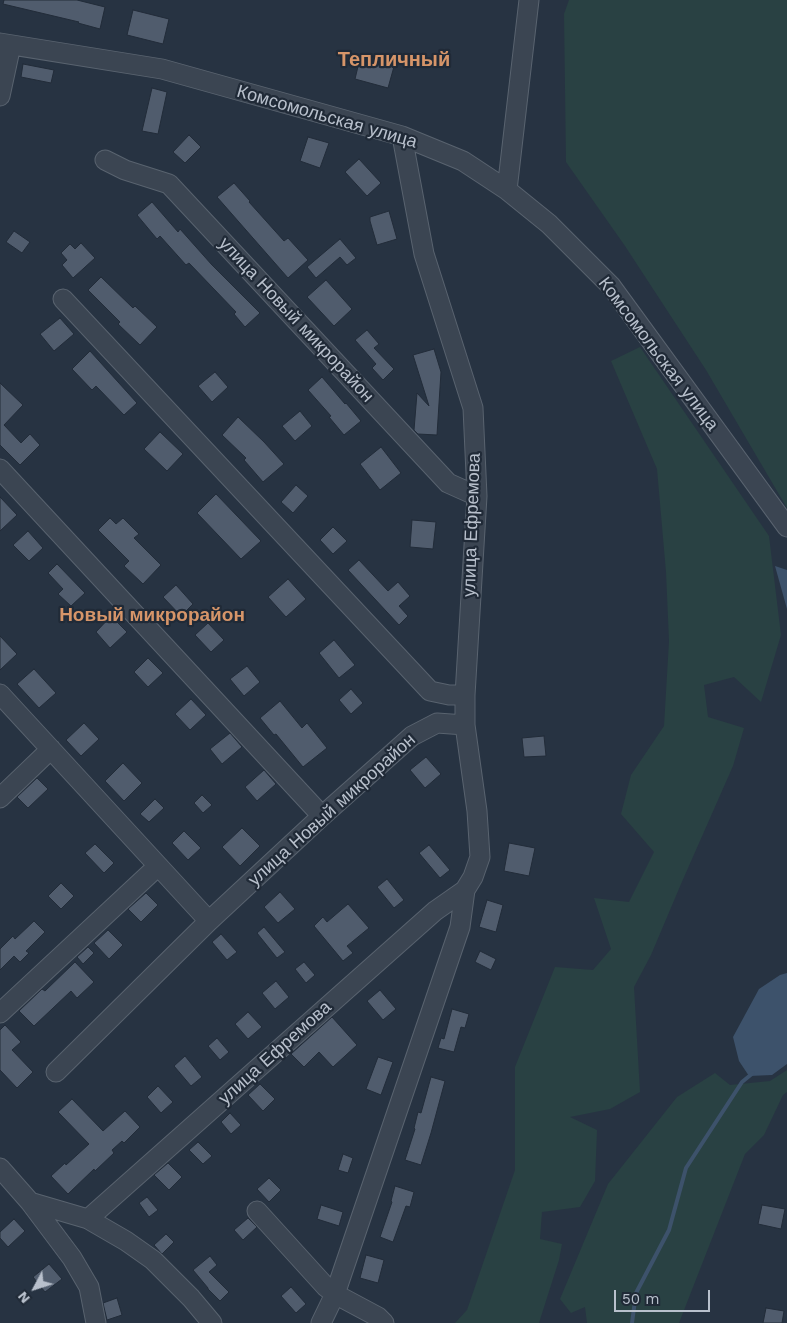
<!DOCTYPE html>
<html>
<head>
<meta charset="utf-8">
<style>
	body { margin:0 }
	#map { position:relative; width:787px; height:1323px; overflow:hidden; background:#273342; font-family:"Work Sans",sans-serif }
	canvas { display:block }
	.north { position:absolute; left:10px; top:1263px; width:50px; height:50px; -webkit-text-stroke:4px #202a37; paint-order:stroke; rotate:230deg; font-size:14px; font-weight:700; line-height:20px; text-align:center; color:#b8c0cc }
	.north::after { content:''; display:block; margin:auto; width:18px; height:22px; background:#b8c0cc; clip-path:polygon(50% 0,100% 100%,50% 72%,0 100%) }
	.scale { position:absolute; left:614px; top:1290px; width:96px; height:22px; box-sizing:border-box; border:2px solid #b8c0cc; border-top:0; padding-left:6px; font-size:15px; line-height:18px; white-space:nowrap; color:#b8c0cc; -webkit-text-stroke:4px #202a37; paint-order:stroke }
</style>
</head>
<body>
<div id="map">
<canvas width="787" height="1323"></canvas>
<div class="north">N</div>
<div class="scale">50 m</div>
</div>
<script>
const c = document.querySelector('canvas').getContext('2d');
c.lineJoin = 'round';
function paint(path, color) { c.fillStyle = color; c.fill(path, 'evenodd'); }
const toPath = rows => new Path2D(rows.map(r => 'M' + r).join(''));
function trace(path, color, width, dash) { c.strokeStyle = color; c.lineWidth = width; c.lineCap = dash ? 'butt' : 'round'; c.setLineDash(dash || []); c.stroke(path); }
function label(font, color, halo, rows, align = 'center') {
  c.font = font + ' "Work Sans",sans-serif'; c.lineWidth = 4.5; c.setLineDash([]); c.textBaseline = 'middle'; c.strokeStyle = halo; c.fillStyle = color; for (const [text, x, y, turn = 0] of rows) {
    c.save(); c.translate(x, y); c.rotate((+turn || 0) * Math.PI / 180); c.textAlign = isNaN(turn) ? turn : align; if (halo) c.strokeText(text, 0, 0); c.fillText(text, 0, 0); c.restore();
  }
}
paint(toPath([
	[569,0,787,0,787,508,706,370,625,246,566,162,564,14],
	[640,347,769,536,781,635,761,702,734,677,704,685,708,717,744,728,733,766,681,884,651,955,634,987,640,1092,610,1109,570,1117,597,1130,595,1181,580,1207,542,1212,540,1239,562,1244,559,1260,539,1323,455,1323,467,1310,515,1170,515,1067,555,967,593,970,611,949,594,898,629,902,654,852,621,814,631,775,664,726,669,641,666,572,657,469,611,361],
	[787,1070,787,1092,783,1095,764,1135,745,1154,679,1323,587,1323,585,1307,571,1313,560,1299,608,1184,677,1097,715,1073,730,1085,770,1081]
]), '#294143');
paint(toPath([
	[775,566,787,570,787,609],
	[787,973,787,1064,772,1075,749,1076,739,1061,733,1037,759,989,780,975]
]), '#3d526b');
trace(toPath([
	[632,1323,636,1293,669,1230,686,1168,742,1082,753,1073]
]), '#3d526b', 4);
const building = toPath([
	[4,0,77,0,105,7,100,29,78,23,79,22,3,4,4,0],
	[133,10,169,19,163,44,127,35,133,10],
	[361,54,395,63,388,88,355,79,361,54],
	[23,64,54,70,51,83,21,77,23,64],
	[152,88,167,92,158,134,142,131,152,88],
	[189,135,201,147,185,163,173,152,189,135],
	[308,137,329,143,320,168,300,161,308,137],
	[359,159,381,183,367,196,345,172,359,159],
	[234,183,250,201,249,202,284,241,288,238,308,260,288,278,217,197,234,183],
	[152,202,178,232,180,229,212,265,260,313,245,327,234,314,236,312,189,263,186,265,160,236,157,239,137,215,152,202],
	[389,211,397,239,377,245,370,221,370,217,389,211],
	[14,231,30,242,22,253,6,242,14,231],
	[340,239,356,258,347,265,340,257,316,278,307,267,340,239],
	[81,243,95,258,73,278,62,265,67,260,61,253,70,244,75,249,81,243],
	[101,277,133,308,135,306,157,327,140,345,118,324,120,322,88,290,101,277],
	[326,280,352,309,334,326,307,297,326,280],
	[60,318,74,334,54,351,40,334,60,318],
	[367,330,379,344,374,348,394,369,383,380,372,368,376,364,355,340,367,330],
	[434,349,441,372,437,435,418,434,414,430,417,393,429,406,413,355,434,349],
	[90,351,137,403,124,415,96,386,92,390,72,369,90,351],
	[215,372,228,387,212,402,198,386,215,372],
	[322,377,345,404,346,403,361,421,344,435,329,417,331,416,308,390,322,377],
	[0,383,23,405,4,425,21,443,30,434,40,445,20,465,0,445,0,383],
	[300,411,312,426,295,441,282,426,300,411],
	[238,417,264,442,284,464,263,482,244,460,246,458,222,435,238,417],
	[160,432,183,454,167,471,144,449,160,432],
	[381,447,401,473,380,490,360,464,381,447],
	[296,485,308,496,293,513,281,502,296,485],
	[216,494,261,541,241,559,197,513,216,494],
	[0,497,17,515,0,531,0,497],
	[110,518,116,524,123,518,139,534,134,538,161,565,143,584,124,566,129,561,98,530,110,518],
	[412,520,436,522,433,549,410,547,412,520],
	[333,527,347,541,333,554,320,540,333,527],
	[28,531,43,548,29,561,13,545,28,531],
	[359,560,388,591,398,582,410,596,399,606,408,616,399,625,348,570,359,560],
	[57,564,85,593,71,606,58,594,63,589,48,573,57,564],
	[288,579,306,599,286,617,268,597,288,579],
	[176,585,193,604,181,616,163,597,176,585],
	[111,616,127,632,110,648,96,632,111,616],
	[208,623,224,640,211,652,195,635,208,623],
	[0,636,17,654,0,670,0,636],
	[334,640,355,665,339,678,319,653,334,640],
	[148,658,163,673,148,687,134,672,148,658],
	[247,666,260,682,244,696,230,679,247,666],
	[34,669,56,693,39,708,17,684,34,669],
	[351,689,363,703,351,714,339,700,351,689],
	[191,699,206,715,190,730,175,714,191,699],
	[280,701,302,728,307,723,327,748,303,767,276,734,274,735,260,718,280,701],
	[84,723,99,739,81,756,66,740,84,723],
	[230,733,242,747,222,764,210,749,230,733],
	[544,736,546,756,524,757,522,738,544,736],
	[426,757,441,774,425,788,410,770,426,757],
	[123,763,142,783,124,801,105,781,123,763],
	[264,770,276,784,257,801,245,787,264,770],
	[37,778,48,789,28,808,17,797,37,778],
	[202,795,212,805,203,813,194,803,202,795],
	[155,799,164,808,149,822,140,814,155,799],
	[242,828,260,846,240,866,222,847,242,828],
	[184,831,201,848,188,860,172,843,184,831],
	[509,843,535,848,529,876,504,871,509,843],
	[95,844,114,863,104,873,85,853,95,844],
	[429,845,450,870,440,878,419,853,429,845],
	[387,879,404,900,394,908,377,887,387,879],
	[61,883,74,896,61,909,48,896,61,883],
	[280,892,295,909,278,923,264,907,280,892],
	[146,893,158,905,141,922,128,909,146,893],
	[487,900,503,905,496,932,479,927,487,900],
	[348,904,369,928,347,946,353,953,343,961,314,926,323,917,327,922,348,904],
	[34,921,45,932,26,951,29,953,20,962,14,956,0,970,0,949,13,936,15,939,34,921],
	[264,927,285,952,277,958,257,933,264,927],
	[108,930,123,945,109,959,94,943,108,930],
	[221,934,237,952,227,960,212,942,221,934],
	[88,947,94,953,83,964,77,957,88,947],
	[480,951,496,959,491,970,475,962,480,951],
	[75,962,94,982,77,998,71,991,34,1026,19,1011,42,989,45,991,75,962],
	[304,962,315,975,306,983,295,969,304,962],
	[276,981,289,997,275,1009,262,993,276,981],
	[380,990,396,1009,383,1020,367,1001,380,990],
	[452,1009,469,1014,465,1028,461,1027,454,1052,438,1048,441,1038,444,1039,452,1009],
	[248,1012,262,1027,248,1039,235,1024,248,1012],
	[332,1017,357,1045,333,1067,319,1052,304,1067,291,1054,332,1017],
	[5,1025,21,1042,12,1050,33,1072,17,1088,0,1070,0,1030,5,1025],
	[217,1038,229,1052,220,1060,208,1046,217,1038],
	[185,1056,202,1077,191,1086,174,1066,185,1056],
	[378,1057,393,1062,381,1095,366,1089,378,1057],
	[431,1077,445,1081,431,1133,421,1165,405,1160,415,1129,414,1128,418,1112,421,1113,431,1077],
	[260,1084,275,1099,263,1111,248,1095,260,1084],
	[158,1086,173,1102,161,1113,147,1097,158,1086],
	[72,1099,103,1131,125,1111,140,1127,124,1143,122,1141,112,1150,114,1153,95,1171,94,1169,68,1194,51,1176,65,1163,66,1165,89,1144,58,1112,72,1099],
	[230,1113,241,1125,231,1134,221,1122,230,1113],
	[198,1142,212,1156,203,1164,189,1150,198,1142],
	[343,1154,353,1158,348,1173,338,1170,343,1154],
	[168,1163,182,1177,169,1190,154,1175,168,1163],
	[269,1178,281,1190,269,1202,257,1189,269,1178],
	[395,1186,414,1192,410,1207,406,1206,393,1242,380,1237,392,1202,391,1201,395,1186],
	[147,1197,158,1210,149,1217,139,1203,147,1197],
	[321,1205,343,1212,339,1226,317,1219,321,1205],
	[762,1205,785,1209,781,1229,758,1224,762,1205],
	[248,1218,257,1227,243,1240,234,1230,248,1218],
	[14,1219,25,1231,8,1247,0,1238,0,1232,14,1219],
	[166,1234,174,1242,162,1254,154,1245,166,1234],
	[366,1255,384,1260,378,1283,360,1278,366,1255],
	[210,1256,217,1265,209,1272,229,1292,220,1301,208,1289,208,1288,193,1270,210,1256],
	[49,1264,62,1279,45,1292,33,1277,49,1264],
	[291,1287,306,1304,296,1313,281,1296,291,1287],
	[117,1298,122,1315,107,1320,103,1303,117,1298],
	[766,1308,784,1311,782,1323,763,1323,766,1308]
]);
paint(building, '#505c6d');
trace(building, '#222c39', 1);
const minor = toPath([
	[0,43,162,69,402,136,463,161,507,190,549,224,611,286,787,527],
	[0,96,11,45],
	[105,160,125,170,169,184,448,483,477,496],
	[507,190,529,0],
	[63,299,430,691,449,695,465,695],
	[0,469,322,816],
	[0,694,209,921],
	[0,798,51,749],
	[0,1013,158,866],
	[56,1072,209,921,322,816,412,736,437,723,465,725],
	[0,1168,30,1202,72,1258,89,1287,96,1323],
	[30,1202,88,1219,126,1241,153,1260,191,1298,212,1323],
	[257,1211,326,1287,335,1294,378,1317,384,1323],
	[88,1219,435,911,465,890],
	[321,1323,335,1294,460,927,465,890,473,877,480,857,477,811,465,725,465,695,477,496,473,408,424,254,402,136]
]);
trace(minor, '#59636f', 21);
trace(minor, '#3b4552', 19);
label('18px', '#b8c0cc', '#202a37', [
	["Комсомольская улица",327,117,16],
	["улица Новый микрорайон",296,320,47],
	["Комсомольская улица",658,354,53],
	["улица Ефремова",472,525,-88],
	["улица Новый микрорайон",332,810,-42],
	["улица Ефремова",275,1053,-42]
]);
label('bold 19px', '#d69569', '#202a37', [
	["Новый микрорайон",152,615]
]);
label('bold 20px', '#d69569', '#202a37', [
	["Тепличный",394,60]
]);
</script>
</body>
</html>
